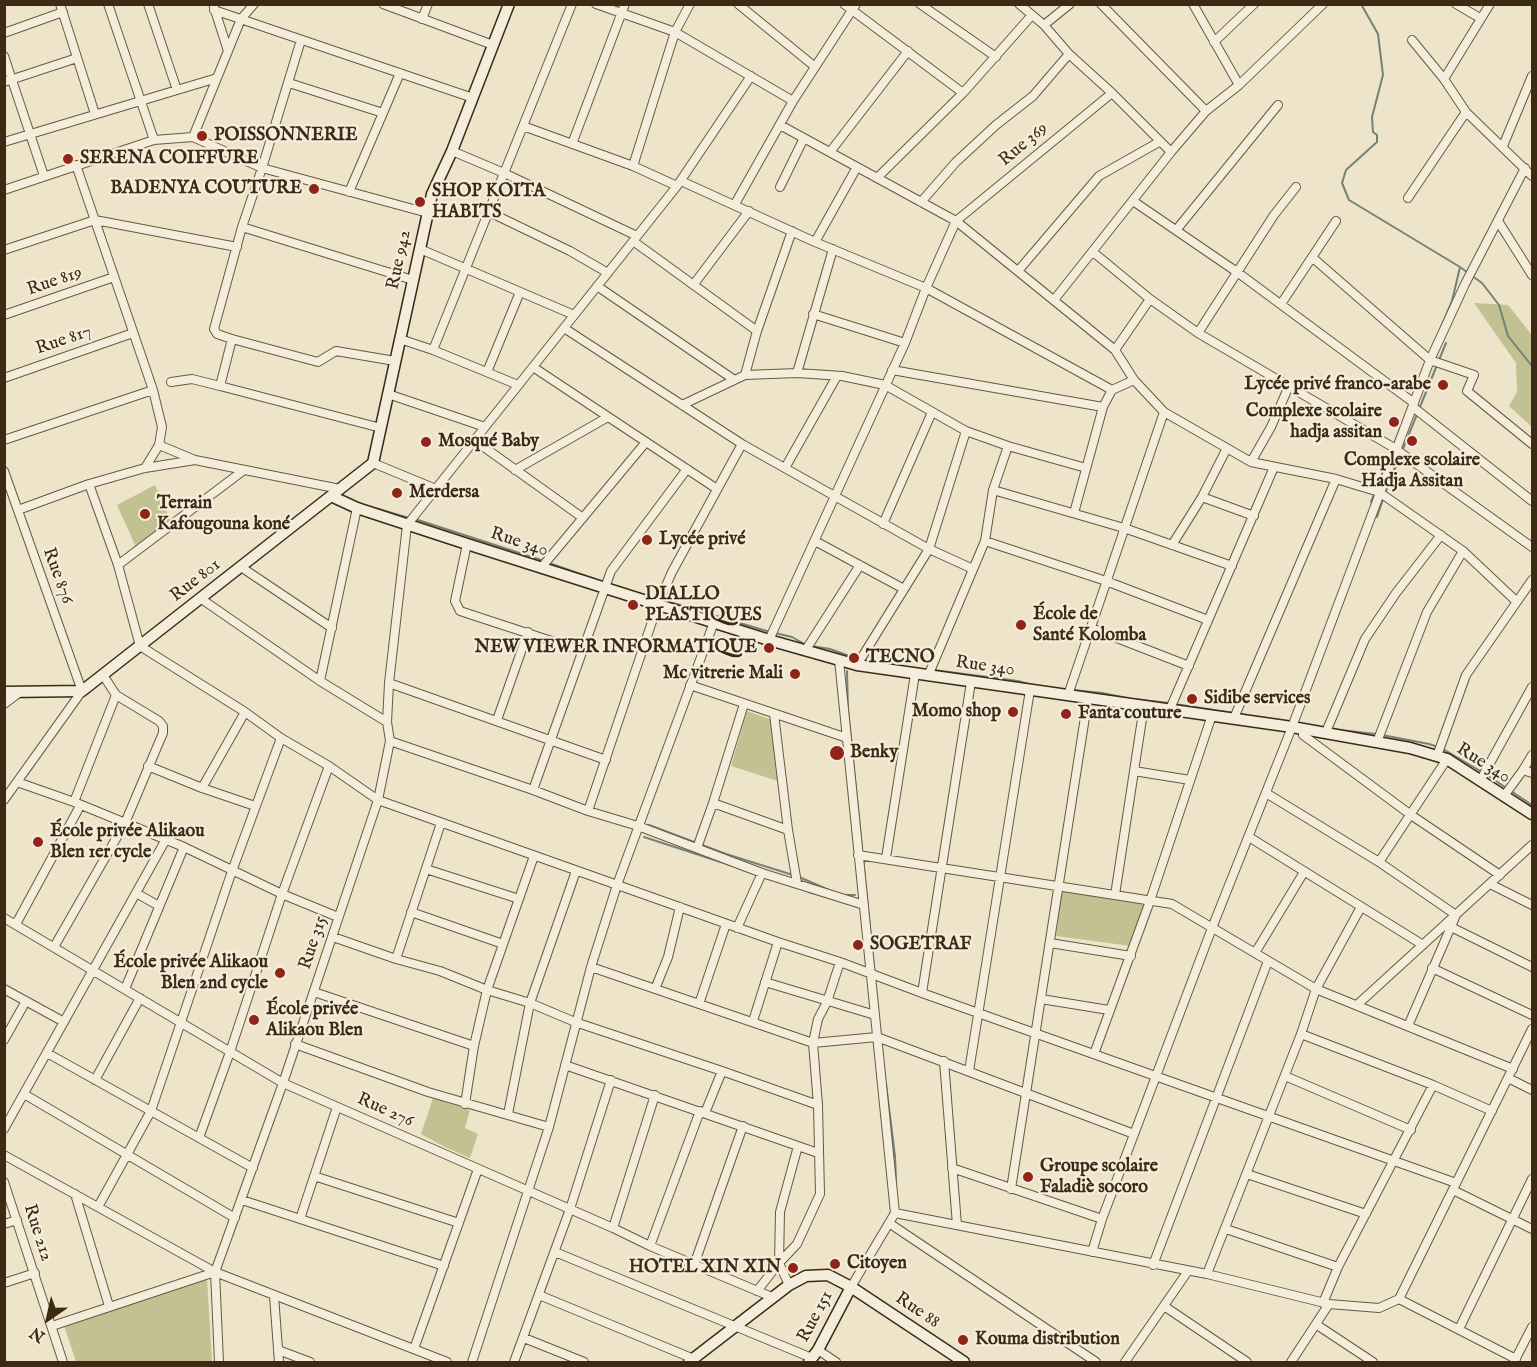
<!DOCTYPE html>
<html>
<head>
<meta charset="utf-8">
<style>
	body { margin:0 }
	#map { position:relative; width:1537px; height:1367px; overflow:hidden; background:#eee4c9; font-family:"IM FELL English",serif }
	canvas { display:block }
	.frame { position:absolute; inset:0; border:6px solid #3c2a14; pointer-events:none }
	.north { position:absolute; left:18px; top:1289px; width:60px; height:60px; -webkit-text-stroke:4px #f4eddc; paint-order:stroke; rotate:214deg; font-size:16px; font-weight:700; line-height:24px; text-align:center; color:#3c2a14 }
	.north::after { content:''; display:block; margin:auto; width:21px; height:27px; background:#3c2a14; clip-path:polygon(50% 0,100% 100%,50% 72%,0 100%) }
</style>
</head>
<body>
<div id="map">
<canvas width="1537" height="1367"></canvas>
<div class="frame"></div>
<div class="north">N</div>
</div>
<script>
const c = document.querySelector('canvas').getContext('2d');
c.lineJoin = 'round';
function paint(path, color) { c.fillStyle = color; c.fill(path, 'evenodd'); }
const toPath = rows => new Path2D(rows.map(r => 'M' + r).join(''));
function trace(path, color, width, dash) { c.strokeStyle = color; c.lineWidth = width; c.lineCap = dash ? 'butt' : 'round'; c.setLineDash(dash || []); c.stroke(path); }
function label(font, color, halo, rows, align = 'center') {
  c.font = font + ' "IM FELL English",serif'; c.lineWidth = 4.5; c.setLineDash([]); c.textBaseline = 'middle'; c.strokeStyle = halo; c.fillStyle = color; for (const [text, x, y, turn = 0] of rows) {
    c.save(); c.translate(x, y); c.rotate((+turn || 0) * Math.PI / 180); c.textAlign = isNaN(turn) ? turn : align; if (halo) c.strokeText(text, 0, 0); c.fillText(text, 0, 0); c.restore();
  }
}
paint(toPath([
	[1474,303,1508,305,1532,335,1532,427,1509,406,1517,392,1516,363],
	[155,485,172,524,136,547,117,505],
	[747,711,772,720,781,782,731,766],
	[1066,890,1141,902,1144,909,1131,946,1056,936,1061,894],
	[433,1098,470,1110,465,1128,478,1134,470,1158,445,1147,421,1134],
	[207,1278,212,1362,76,1362,64,1325]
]), '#c1c191');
trace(toPath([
	[1361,4,1378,34,1383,75,1372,117,1373,132,1377,135,1377,142,1346,170,1342,183,1349,200,1460,267,1482,283,1499,305,1508,336,1532,366],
	[1434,344,1452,301,1460,267],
	[1439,360,1446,343],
	[1394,444,1417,385],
	[1376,489,1392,449],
	[1385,493,1437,365],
	[1371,502,1374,494],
	[375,508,409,518],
	[1377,517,1383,499],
	[415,519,544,561],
	[549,563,606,583],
	[663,600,770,632],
	[775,633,792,637,806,645],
	[811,646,830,649,858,659],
	[863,660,875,662],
	[934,670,1018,681,1032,685],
	[847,671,848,709,874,968],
	[1053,688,1068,690],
	[1073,690,1102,693,1127,698],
	[1133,699,1169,703],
	[1174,704,1234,713],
	[1240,714,1293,722],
	[1331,729,1376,734],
	[1382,735,1429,744,1438,747],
	[1443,749,1482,772],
	[1487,775,1532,805],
	[649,825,726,854,793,875],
	[644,837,733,866],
	[799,877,829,890],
	[809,892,850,904],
	[843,895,855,895],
	[875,983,879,1022],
	[886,1084,895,1156,896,1180]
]), '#748375', 2);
const street = toPath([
	[60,4,95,114],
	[108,4,154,140],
	[148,4,177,90],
	[213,4,228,51],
	[383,4,493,45],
	[596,4,675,32,793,101],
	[738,4,814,66],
	[844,4,963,93],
	[920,4,996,57],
	[1019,4,1044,25,1069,54,1112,93,1171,152],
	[1101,4,1206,111],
	[1193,4,1239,85],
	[1456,4,1480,18],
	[214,10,473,98],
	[422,19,428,4],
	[1044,25,1070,4],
	[4,33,63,12],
	[1412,40,1444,79,1466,112,1532,176],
	[1214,42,1254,4],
	[4,56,44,176],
	[1444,79,1490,4],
	[4,82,77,58],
	[289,83,383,113,400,73],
	[780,125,956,221,1115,350,1134,380,1164,412,1251,462,1336,479,1379,492,1463,551,1516,601],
	[523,126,633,166,677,186],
	[193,137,241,19,254,4],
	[4,142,217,78],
	[572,144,625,4],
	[1503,146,1532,76],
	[452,151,504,173,637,236],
	[830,152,908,51],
	[76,165,153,390,162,427,159,445,145,468],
	[633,166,675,32,690,4],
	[877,178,963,93,1032,15],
	[681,181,815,242,926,288,1112,390],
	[780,187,804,138],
	[4,190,154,140,193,137,262,168,428,213],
	[349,192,383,113],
	[1408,198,1466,112],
	[1133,201,1237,272,1414,403],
	[921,202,956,162,996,125,1033,96,1069,54],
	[735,204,793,101,856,4],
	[489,212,570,251,608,273],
	[1498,221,1532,275],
	[242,227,413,280],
	[1177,229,1278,105],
	[633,241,757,331],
	[815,242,857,167],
	[420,249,574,315],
	[4,250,95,220,237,247],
	[1093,252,1150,299,1198,333,1396,449],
	[1313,258,1430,360,1474,375,1467,391,1532,444],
	[1018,271,1099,176,1159,142],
	[694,284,749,211],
	[597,286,733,379],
	[1054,300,1171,152,1206,111,1239,85,1323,4],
	[1281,304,1336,221],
	[813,314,905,343],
	[4,315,114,277],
	[564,328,742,444,929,549,973,569],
	[1198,333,1274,215,1296,187],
	[232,339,217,334,214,329,242,227,262,168,301,40],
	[400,339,433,350,518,385],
	[433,350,572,4],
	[1115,350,1150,299],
	[533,367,717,489],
	[892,370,1103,407],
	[487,372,520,292],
	[797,373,833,249],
	[745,375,757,331,792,231],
	[4,378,133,333],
	[171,382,192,379,220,386],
	[388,394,485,427],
	[682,405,745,375,797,373,842,376,885,385,966,431,1008,446,1086,468],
	[1413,407,1532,501],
	[381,428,220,386,232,339,318,362,336,351,395,361],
	[4,440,153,390],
	[474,440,583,518],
	[159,445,195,460,340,489],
	[1397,450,1532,547],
	[1251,462,1271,427,1289,386],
	[373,463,436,489],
	[785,468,837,376],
	[515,470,608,417],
	[4,471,82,691,4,800],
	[89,484,118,565,140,646,245,712,281,738,329,766,378,800,778,942,840,962,922,993,1456,1183],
	[993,490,1124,528,1232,566],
	[1202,497,1254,516],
	[18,510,89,484,145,468,195,460],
	[1074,513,1103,407,1112,390,1134,380],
	[883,524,932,412],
	[815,541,904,589],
	[985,541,1106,581,1208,620],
	[467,544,455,601,460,611,582,651],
	[1172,545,1202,497,1227,448],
	[118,565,244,470],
	[241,567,332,628],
	[541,568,646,442],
	[200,598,320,681,387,722],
	[1091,628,1189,666],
	[769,640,905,343,926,288,956,221,1112,93],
	[805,651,860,565],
	[839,660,895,1213,851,1287],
	[857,665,929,549,966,431],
	[928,676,985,541,993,490,1008,446],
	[320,681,357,508],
	[389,683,606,760],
	[690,685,847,738],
	[1068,695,1164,412],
	[4,704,20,692],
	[1170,709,1274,467],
	[774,714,788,830,797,883],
	[1234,718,1336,479],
	[497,720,528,632],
	[1303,729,1303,735,1411,815,1500,875],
	[1326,732,1365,639,1396,593,1441,535],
	[390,741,533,790,588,811,638,826,762,873,864,905],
	[1377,742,1427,612,1463,551],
	[1532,755,1523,770,1532,773],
	[1437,756,1466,675,1532,580],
	[148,766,202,788,255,806],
	[1134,771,1190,780],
	[1480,781,1532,687],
	[17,782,74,802,184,847,282,894,338,917],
	[202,788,245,712],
	[533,790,611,571,687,469],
	[1266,793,1379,862,1456,915,1408,1026],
	[1504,796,1523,770],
	[74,802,116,695],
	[713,803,788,830],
	[588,811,658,604,672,572,742,444],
	[1249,837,1423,945],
	[697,848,713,803,744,704],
	[858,855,1172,904,1316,989,1513,1069],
	[886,858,915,674],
	[1379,862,1447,759],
	[426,869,519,899],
	[1490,884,1532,905],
	[136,893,159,906],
	[1115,895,1144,706],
	[411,912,503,944],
	[4,918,283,1083,613,1228,650,1246,772,1297],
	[16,924,80,806],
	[1451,927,1532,967],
	[737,928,762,873],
	[333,937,396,959,440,971,487,990,530,1003,575,1022,722,1071,818,1105],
	[1050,943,1131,956],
	[54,947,125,823,163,733,163,726,159,721,116,695,103,675],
	[1255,953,1304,872],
	[396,959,441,823],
	[591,967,813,1043,877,1037,1134,1134],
	[1432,968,1532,1015],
	[765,982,875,1015],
	[4,989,64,1022],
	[125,989,184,847],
	[655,989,668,957,680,907],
	[314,992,474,1046],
	[922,993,971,682],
	[1041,999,1109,1010],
	[699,1004,726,924],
	[1357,1005,1532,845],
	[753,1021,778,942],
	[1301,1034,1433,1085,1492,1111],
	[4,1040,26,1001],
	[295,1044,428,1092,549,1127],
	[47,1053,253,1168],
	[1094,1054,1150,901,1212,715],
	[944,1061,957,1225],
	[565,1065,818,1153],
	[969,1071,1030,690],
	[1285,1076,1411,1130],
	[1508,1078,1532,1090],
	[95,1080,140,998],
	[24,1094,235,1218],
	[465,1104,474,1046,487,990,534,856],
	[705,1113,722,1071],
	[508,1114,530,1003,576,871],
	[4,1129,165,841],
	[199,1138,230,1052,282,894,329,766],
	[4,1155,215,1272,447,1362],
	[952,1168,1102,1219],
	[1247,1174,1366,1214],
	[314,1176,459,1223],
	[4,1182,63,1362],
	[1011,1189,1088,698],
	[1453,1190,1532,1229],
	[75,1194,109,1306],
	[242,1200,444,1266],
	[98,1207,151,1111,232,871,281,738],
	[895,1213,1207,1274,1329,1304,1379,1308,1399,1299,1532,1029],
	[300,1219,337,1107],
	[889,1223,1096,1362],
	[4,1224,17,1220],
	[613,1228,655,1095],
	[1226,1229,1338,1267],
	[650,1246,700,1111],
	[555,1252,812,1358],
	[1092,1252,1102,1219,1212,928,1292,727,1430,360,1465,284,1525,168],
	[694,1265,743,1126],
	[1153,1265,1268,961],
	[1207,1274,1301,1034,1316,989,1361,907],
	[4,1283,35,1273],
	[789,1285,779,1263,797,1244,820,1194,818,1105,813,1043,818,1019,827,1002,840,962],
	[757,1291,779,1263,780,1212,798,1146],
	[539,1295,694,1359],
	[274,1296,279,1362],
	[1399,1299,1516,1359],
	[1323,1303,1338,1267,1433,1085],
	[1164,1306,1247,1362],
	[1317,1325,1373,1362],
	[52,1326,215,1272],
	[1459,1329,1532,1179],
	[524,1338,584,1362],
	[414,1349,478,1169],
	[278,1350,310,1362],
	[818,1350,836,1362],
	[219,1362,215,1272,283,1083,378,800,390,741,387,722,389,683,407,525,677,186,751,76],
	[472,1362,549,1127,591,967,617,885,714,622],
	[514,1362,570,1209,611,1080],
	[1125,1362,1188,1271],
	[1291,1362,1329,1304],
	[1514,1362,1532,1327]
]);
const secondary = toPath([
	[331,496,357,508,467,544,769,640,857,665,1292,727,1410,748,1447,759,1532,814],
	[4,692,82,691,373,463,432,194,452,151,509,4],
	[689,1362,789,1285,806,1276,828,1275,851,1287,964,1362],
	[809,1362,818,1350,851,1287]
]);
trace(street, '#685841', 10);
trace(secondary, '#3c2a14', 13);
trace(street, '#f4eddc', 8);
trace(secondary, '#f4eddc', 10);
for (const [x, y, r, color] of [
	[202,136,6,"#8f2418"],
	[68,159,6,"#8f2418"],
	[314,189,6,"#8f2418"],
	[420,202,6,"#8f2418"],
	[1443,385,6,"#8f2418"],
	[1394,422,6,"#8f2418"],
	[1412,441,6,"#8f2418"],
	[426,442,6,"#8f2418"],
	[397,493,6,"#8f2418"],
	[145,514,6,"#8f2418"],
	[647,540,6,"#8f2418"],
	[633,605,6,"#8f2418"],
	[1021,625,6,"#8f2418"],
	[769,648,6,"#8f2418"],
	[854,658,6,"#8f2418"],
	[795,674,6,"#8f2418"],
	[1192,699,6,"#8f2418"],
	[1013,712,6,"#8f2418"],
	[1066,714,6,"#8f2418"],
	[837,753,8,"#8f2418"],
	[38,842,6,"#8f2418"],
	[858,945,6,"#8f2418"],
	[280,973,6,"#8f2418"],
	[254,1020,6,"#8f2418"],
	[1028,1177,6,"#8f2418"],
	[835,1264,6,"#8f2418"],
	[793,1268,6,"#8f2418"],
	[963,1340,6,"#8f2418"]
]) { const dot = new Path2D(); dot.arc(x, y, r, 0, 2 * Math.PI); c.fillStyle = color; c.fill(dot); trace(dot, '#f4eddc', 2); }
label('bold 18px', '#3c2a14', '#f4eddc', [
	["POISSONNERIE",214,136],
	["SERENA COIFFURE",80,159],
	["BADENYA COUTURE",302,189,"right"],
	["SHOP KOITA",432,192],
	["HABITS",432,213],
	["Lycée privé franco-arabe",1431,385,"right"],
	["Complexe scolaire",1382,412,"right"],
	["hadja assitan",1382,433,"right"],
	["Mosqué Baby",438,442],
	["Complexe scolaire",1412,461,"center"],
	["Hadja Assitan",1412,482,"center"],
	["Merdersa",409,493],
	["Terrain",157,504],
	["Kafougouna koné",157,525],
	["Lycée privé",659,540],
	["DIALLO",645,595],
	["PLASTIQUES",645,616],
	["École de",1033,615],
	["Santé Kolomba",1033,636],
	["NEW VIEWER INFORMATIQUE",757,648,"right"],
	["TECNO",866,658],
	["Mc vitrerie Mali",783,674,"right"],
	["Sidibe services",1204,699],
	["Momo shop",1001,712,"right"],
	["Fanta couture",1078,714],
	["Benky",850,753],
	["École privée Alikaou",50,832],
	["Blen 1er cycle",50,853],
	["SOGETRAF",870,945],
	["École privée Alikaou",268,963,"right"],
	["Blen 2nd cycle",268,984,"right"],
	["École privée",266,1010],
	["Alikaou Blen",266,1031],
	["Groupe scolaire",1040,1167],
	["Faladiè socoro",1040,1188],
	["Citoyen",847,1264],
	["HOTEL XIN XIN",781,1268,"right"],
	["Kouma distribution",975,1340]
], 'left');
label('18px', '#3c2a14', '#f4eddc', [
	["Rue 369",1024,145,-40],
	["Rue 942",400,260,-78],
	["Rue 819",55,282,-19],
	["Rue 817",64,341,-19],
	["Rue 340",519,543,18],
	["Rue 876",57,576,70],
	["Rue 801",196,581,-38],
	["Rue 340",985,667,8],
	["Rue 340",1483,764,32],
	["Rue 315",314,943,-72],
	["Rue 276",385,1111,24],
	["Rue 212",37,1233,72],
	["Rue 88",917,1311,34],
	["Rue 151",816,1317,-62]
]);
</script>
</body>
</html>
